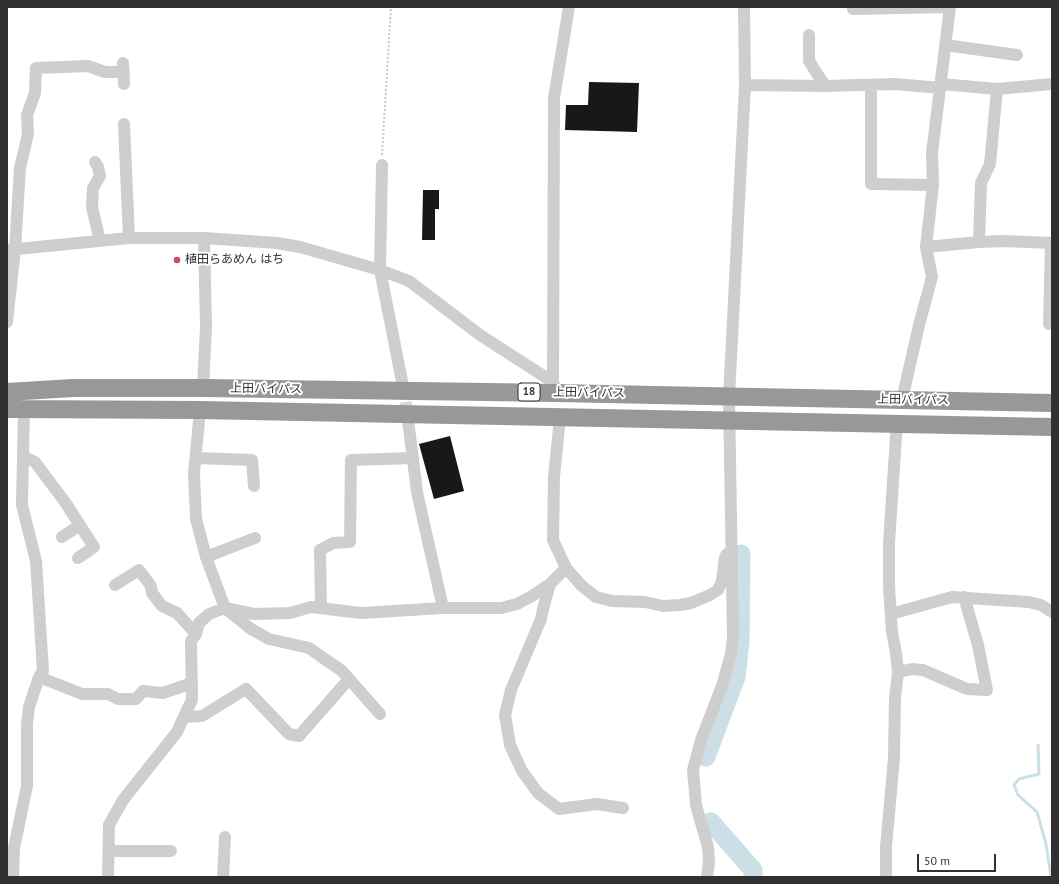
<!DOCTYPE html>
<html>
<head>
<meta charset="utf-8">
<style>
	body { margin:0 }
	#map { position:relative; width:1059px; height:884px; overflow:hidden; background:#fff; font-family:"PT Sans",sans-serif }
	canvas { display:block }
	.frame { position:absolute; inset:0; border:8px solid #313131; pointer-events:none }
	.scale { position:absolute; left:917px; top:854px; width:79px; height:18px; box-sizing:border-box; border:2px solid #313131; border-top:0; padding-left:5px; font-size:12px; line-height:14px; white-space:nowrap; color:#313131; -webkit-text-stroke:3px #fff; paint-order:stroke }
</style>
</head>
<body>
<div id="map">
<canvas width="1059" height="884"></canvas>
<div class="frame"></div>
<div class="scale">50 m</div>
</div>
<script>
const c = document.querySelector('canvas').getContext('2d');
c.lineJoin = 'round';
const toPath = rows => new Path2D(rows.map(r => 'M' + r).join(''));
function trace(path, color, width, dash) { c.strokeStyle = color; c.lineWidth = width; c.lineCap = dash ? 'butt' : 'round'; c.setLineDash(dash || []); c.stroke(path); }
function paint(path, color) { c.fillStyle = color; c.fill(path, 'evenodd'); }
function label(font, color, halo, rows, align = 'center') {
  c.font = font + ' "PT Sans","Noto Sans JP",sans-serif'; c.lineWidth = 4; c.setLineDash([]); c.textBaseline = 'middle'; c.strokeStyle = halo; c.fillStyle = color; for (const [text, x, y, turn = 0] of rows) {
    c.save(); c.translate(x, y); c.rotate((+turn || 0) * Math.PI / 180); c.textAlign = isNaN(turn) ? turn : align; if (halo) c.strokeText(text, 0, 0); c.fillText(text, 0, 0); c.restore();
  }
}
trace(toPath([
	[1038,745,1039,774,1019,779,1014,785,1018,795,1037,812,1046,844,1051,877]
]), '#ccdfe7', 3);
trace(toPath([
	[706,757,736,677,740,641,741,554],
	[711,822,753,870,753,877]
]), '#ccdfe7', 19);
paint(toPath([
	[589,82,639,83,637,132,565,130,566,105,588,105],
	[423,190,439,190,439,209,435,209,435,240,422,240],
	[450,436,464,491,434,499,419,444]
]), '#181818');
trace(toPath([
	[403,384,408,420]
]), '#d6d6d6', 12, [12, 6]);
trace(toPath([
	[382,155,391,7]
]), '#c8c8c8', 2, [2, 2]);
trace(toPath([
	[853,9,950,7],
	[809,35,809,61,825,86],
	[945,45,1017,55],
	[123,63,124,84],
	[941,84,997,89,1052,84],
	[745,85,825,86,895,84,941,88],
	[871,85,871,184,933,185],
	[124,124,129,238],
	[95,162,98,167,100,176,93,188,92,207,100,241],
	[382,165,380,270,402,381],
	[979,242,981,183,990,164,997,89],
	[926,247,979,242,1003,241,1052,243],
	[7,250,129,238,204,238,277,243,300,247,380,270,409,281,480,335,553,382],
	[7,322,15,249,20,168,28,134,27,115,35,93,36,68,88,66,105,72,124,72],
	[1049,324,1051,243],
	[203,388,206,327,204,238],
	[555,388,553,382,554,98,569,7],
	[902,400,919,325,932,277,926,247,933,185,932,153,950,7],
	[200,410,194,473,196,519,206,557,225,608,251,629,269,639,309,648,342,671,380,714],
	[560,418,554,477,553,540,566,568,582,586,596,597,612,601,645,602,663,606,680,605,691,603,710,595,718,590,722,581,725,557,727,554],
	[408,420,417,492,443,608],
	[23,456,35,462,65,502,94,547,78,558],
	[196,458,252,460,254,486],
	[62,537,80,525],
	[206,557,255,538],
	[550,584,543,609,541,619,511,690,505,715,510,745,522,771,538,793,559,809,597,804,623,808],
	[115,585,139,570,151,586,152,593,162,606,177,613,196,634],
	[321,608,320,550,333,543,350,542,351,460,413,458],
	[891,614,952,597,1029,602,1041,605,1052,612],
	[898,672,912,669,923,670,967,689,987,690,978,645,964,597],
	[39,677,82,694,108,694,118,699,136,699,143,691,163,693,192,683],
	[184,717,202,716,246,689,289,734,299,736,349,679],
	[109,851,171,851],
	[13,877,14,848,27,786,27,724,29,707,39,677,43,671,36,561,22,505,24,408],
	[108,877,109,825,123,800,177,732,188,708,192,700,191,641,196,634,199,623,209,614,225,608,254,614,290,613,311,607,361,613,443,608,501,608,517,604,532,596,550,584,566,568],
	[223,877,225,837],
	[707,877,709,862,708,847,696,805,693,770,701,740,722,686,731,654,733,638,729,397,745,85,744,7],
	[886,877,886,847,894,758,895,698,898,672,896,653,892,632,889,586,889,543,896,436,898,424]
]), '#cecece', 12);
trace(toPath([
	[7,392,73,388,203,388,556,393,1052,403],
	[7,409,200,410,1052,427]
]), '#989898', 18);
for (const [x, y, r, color] of [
	[177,260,4,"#d2485c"]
]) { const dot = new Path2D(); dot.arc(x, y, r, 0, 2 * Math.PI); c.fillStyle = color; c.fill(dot); trace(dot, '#fff', 1.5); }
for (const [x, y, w] of [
	[529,392,22]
]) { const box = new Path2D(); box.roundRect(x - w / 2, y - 9, w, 18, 3); c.fillStyle = '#fff'; c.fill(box); trace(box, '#313131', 1); }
label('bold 11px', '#313131', null, [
	["18",529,392]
]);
label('12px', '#313131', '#fff', [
	["植田らあめん はち",185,260]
], 'left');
label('12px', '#313131', '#fff', [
	["上田バイパス",266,389,1],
	["上田バイパス",589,393,1],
	["上田バイパス",913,400,1]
]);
</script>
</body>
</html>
